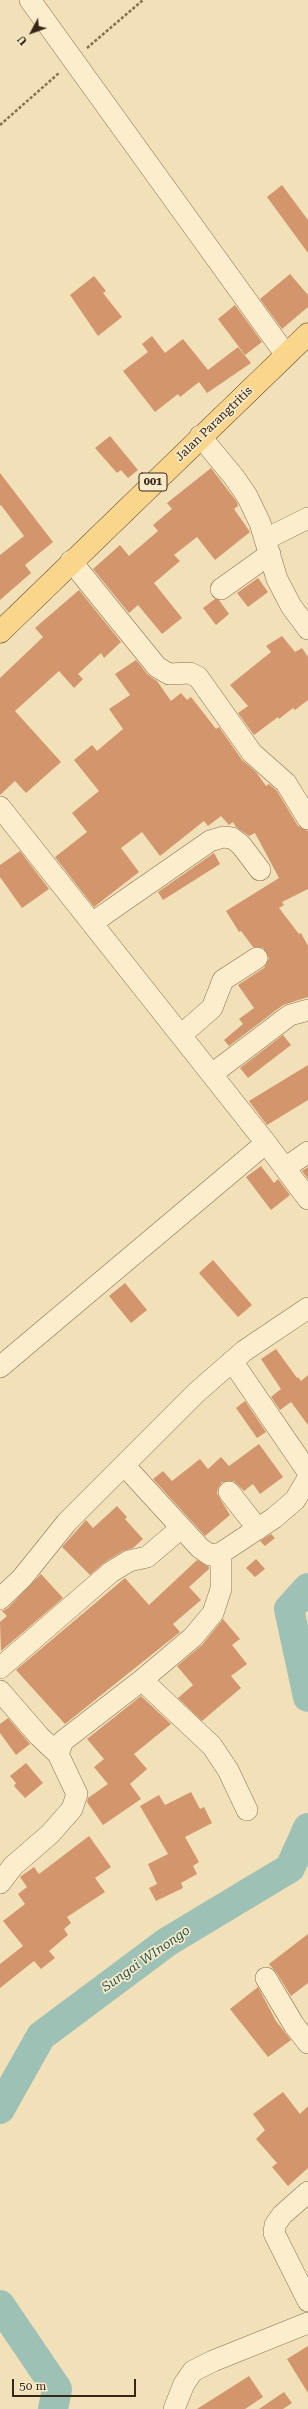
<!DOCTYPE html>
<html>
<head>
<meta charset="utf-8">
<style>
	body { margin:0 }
	#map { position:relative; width:308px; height:2409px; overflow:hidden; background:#f1e0b8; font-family:"Roboto Serif",serif }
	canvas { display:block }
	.north { position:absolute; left:12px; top:12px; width:40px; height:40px; -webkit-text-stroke:3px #f8eac8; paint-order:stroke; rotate:229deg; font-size:11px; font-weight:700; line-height:16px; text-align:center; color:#362719 }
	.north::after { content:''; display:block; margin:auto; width:14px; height:18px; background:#362719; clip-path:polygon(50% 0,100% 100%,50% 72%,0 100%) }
	.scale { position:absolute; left:12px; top:2379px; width:124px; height:18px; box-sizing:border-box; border:2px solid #362719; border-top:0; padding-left:5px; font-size:12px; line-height:14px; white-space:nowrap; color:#362719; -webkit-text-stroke:3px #f8eac8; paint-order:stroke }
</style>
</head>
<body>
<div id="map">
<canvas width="308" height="2409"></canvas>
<div class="north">U</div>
<div class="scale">50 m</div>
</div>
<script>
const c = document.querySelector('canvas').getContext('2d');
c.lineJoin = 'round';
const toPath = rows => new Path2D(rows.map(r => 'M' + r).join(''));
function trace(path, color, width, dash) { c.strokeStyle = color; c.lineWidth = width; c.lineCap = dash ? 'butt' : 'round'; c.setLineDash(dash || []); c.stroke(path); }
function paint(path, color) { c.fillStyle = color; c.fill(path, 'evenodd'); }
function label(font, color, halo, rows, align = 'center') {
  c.font = font + ' "Roboto Serif",serif'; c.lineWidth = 3.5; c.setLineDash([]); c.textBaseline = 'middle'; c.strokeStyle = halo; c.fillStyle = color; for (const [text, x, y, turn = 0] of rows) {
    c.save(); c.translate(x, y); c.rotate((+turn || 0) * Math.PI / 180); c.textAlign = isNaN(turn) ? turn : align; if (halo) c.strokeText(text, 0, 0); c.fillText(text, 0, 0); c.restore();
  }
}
trace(toPath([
	[308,1588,289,1609,308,1697],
	[0,2109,41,2036,167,1942,290,1868,308,1828],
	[0,2305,57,2389,53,2409]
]), '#9ec1b6', 30);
paint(toPath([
	[282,185,308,220,308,253,267,197],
	[290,274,308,295,308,307,282,329,260,299],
	[94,276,106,291,103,293,122,317,98,336,70,295],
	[235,305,262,342,245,355,218,319],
	[152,336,165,353,183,339,208,370,238,347,251,363,207,393,199,382,180,397,178,394,155,412,123,371,148,352,142,344],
	[110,436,138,470,128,478,121,470,117,473,95,448],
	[211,468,237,502,238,506,234,509,250,532,215,560,197,537,174,555,180,561,154,583,182,618,162,634,138,605,129,613,93,569,120,545,129,556,158,531,153,525,172,509,167,503],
	[0,473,53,542,25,565,31,573,0,600,0,555,24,536,1,505,0,506],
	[258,578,268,592,248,607,237,593],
	[79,590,121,642,104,658,101,653,78,674,83,679,74,688,59,671,15,711,61,762,26,793,15,781,0,795,0,678,43,637,35,628],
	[215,599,219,600,229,614,216,625,203,608],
	[282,636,295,652,302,648,308,657,308,700,295,710,293,708,279,719,278,717,254,735,238,713,248,706,230,685,271,652,266,646],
	[136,660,148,675,157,681,171,701,181,693,187,700,191,697,216,729,219,727,242,760,256,772,266,786,269,784,277,791,298,826,308,831,308,889,282,902,284,905,279,908,299,934,301,933,308,946,308,997,283,1005,229,1046,224,1040,243,1024,239,1019,254,1008,238,985,264,968,269,958,263,948,253,947,241,931,239,932,226,911,279,878,255,833,249,836,236,827,233,822,229,825,221,816,208,826,204,821,160,856,142,832,121,848,139,872,94,907,55,857,87,832,72,813,99,791,74,760,92,745,97,751,123,729,109,709,130,695,115,674],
	[20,851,49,889,22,908,0,877,0,865],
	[214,853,220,864,163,900,158,892],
	[283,1035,291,1045,248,1078,240,1068],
	[308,1065,308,1100,267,1125,249,1101],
	[261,1166,274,1183,278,1179,290,1195,271,1210,246,1177],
	[308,1167,308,1179,302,1171],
	[213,1260,252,1305,238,1317,199,1273],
	[125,1283,147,1310,131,1323,109,1296],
	[276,1349,297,1378,298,1377,301,1381,308,1375,308,1425,291,1402,280,1410,271,1397,281,1389,261,1359],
	[245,1401,266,1432,257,1438,236,1408],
	[259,1444,283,1477,260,1494,253,1484,244,1491,234,1481,222,1482,218,1488,217,1494,230,1515,205,1536,153,1479,163,1471,172,1481,200,1459,208,1469,221,1457,229,1466],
	[117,1506,127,1517,125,1519,143,1539,133,1548,123,1551,105,1562,90,1575,62,1547,86,1520,93,1528],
	[271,1534,275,1538,265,1546,260,1541],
	[256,1559,265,1569,255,1577,246,1568],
	[197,1560,209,1567,209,1569,189,1587,201,1600,173,1624,180,1632,65,1724,16,1670,125,1578,149,1605],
	[41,1574,63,1598,1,1651,0,1622,7,1616,2,1611,8,1608],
	[223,1619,240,1639,232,1645,247,1664,231,1676,241,1688,202,1721,178,1698,193,1685,177,1666,202,1645],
	[141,1696,171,1724,134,1754,147,1769,130,1784,141,1799,103,1825,87,1802,88,1798,108,1784,94,1767,104,1759,87,1739],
	[8,1718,30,1744,16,1755,0,1733,0,1724],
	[26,1763,43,1783,25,1798,14,1786,16,1783,10,1776],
	[191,1792,200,1809,204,1807,212,1823,185,1837,199,1862,193,1866,197,1874,181,1883,183,1888,156,1901,149,1888,157,1884,148,1864,168,1854,140,1806,159,1795,165,1805],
	[89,1836,111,1867,95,1878,105,1892,67,1917,71,1923,64,1929,68,1935,49,1951,55,1958,41,1969,34,1961,0,1988,0,1964,23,1946,3,1921,25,1904,18,1894,27,1887,20,1877,34,1867,39,1874],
	[308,1934,308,1983,291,1996,276,1972,269,1964],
	[258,1987,276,2021,291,2040,268,2057,230,2009],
	[283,2092,300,2114,308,2106,308,2168,288,2186,272,2167,277,2163,256,2139,265,2130,253,2114],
	[308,2346,308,2393,287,2359],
	[249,2376,263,2397,245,2409,197,2409],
	[284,2392,292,2403,283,2409,259,2409]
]), '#d3956b');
const minor = toPath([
	[30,0,286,355],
	[200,436,234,477,247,496,260,523,277,579,291,606,308,629],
	[266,539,308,518],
	[71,561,157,667,169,674,190,673,198,677,252,753,286,783,308,819],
	[221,589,270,554],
	[0,807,266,1143,0,1367],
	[92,923,210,841,223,837,232,838,241,845,260,870],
	[181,1035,212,1008,223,980,257,958],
	[212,1074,290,1015,308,1010],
	[266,1143,308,1199],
	[285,1168,308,1152],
	[232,1361,308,1472],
	[124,1465,200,1548,210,1555,221,1553,274,1518,295,1500,308,1478],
	[229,1492,258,1529],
	[0,1599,22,1578,67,1522,197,1392,244,1351,308,1308],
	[0,1668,111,1572,129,1561,147,1557,181,1528],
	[142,1680,212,1746,228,1770,247,1810],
	[0,1691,39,1736,58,1754],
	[0,1883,13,1866,50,1834,72,1809,77,1794,58,1754,63,1741,142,1680,193,1637,213,1613,221,1589,221,1553],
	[266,1978,294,2025,308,2043],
	[308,2192,282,2215,275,2225,274,2233,308,2301],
	[174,2409,184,2384,193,2371,213,2361,308,2323]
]);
const major = toPath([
	[0,632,308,334]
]);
trace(minor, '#886f52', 22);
trace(major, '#553c28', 23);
trace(toPath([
	[87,48,143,0],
	[0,125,59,73]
]), '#886f52', 2.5, [3, 2]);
trace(minor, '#fcedcc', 21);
trace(major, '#f9d68b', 22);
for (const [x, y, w] of [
	[153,482,28]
]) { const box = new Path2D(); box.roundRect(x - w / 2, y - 9, w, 18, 3); c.fillStyle = '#f8eac8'; c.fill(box); trace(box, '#362719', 1); }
label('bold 11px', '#362719', null, [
	["001",153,482]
]);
label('12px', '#362719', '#f8eac8', [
	["Jalan Parangtritis",214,424,-44]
]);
label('italic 13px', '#275754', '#f8eac8', [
	["Sungai WInongo",146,1959,-35]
]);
</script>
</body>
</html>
